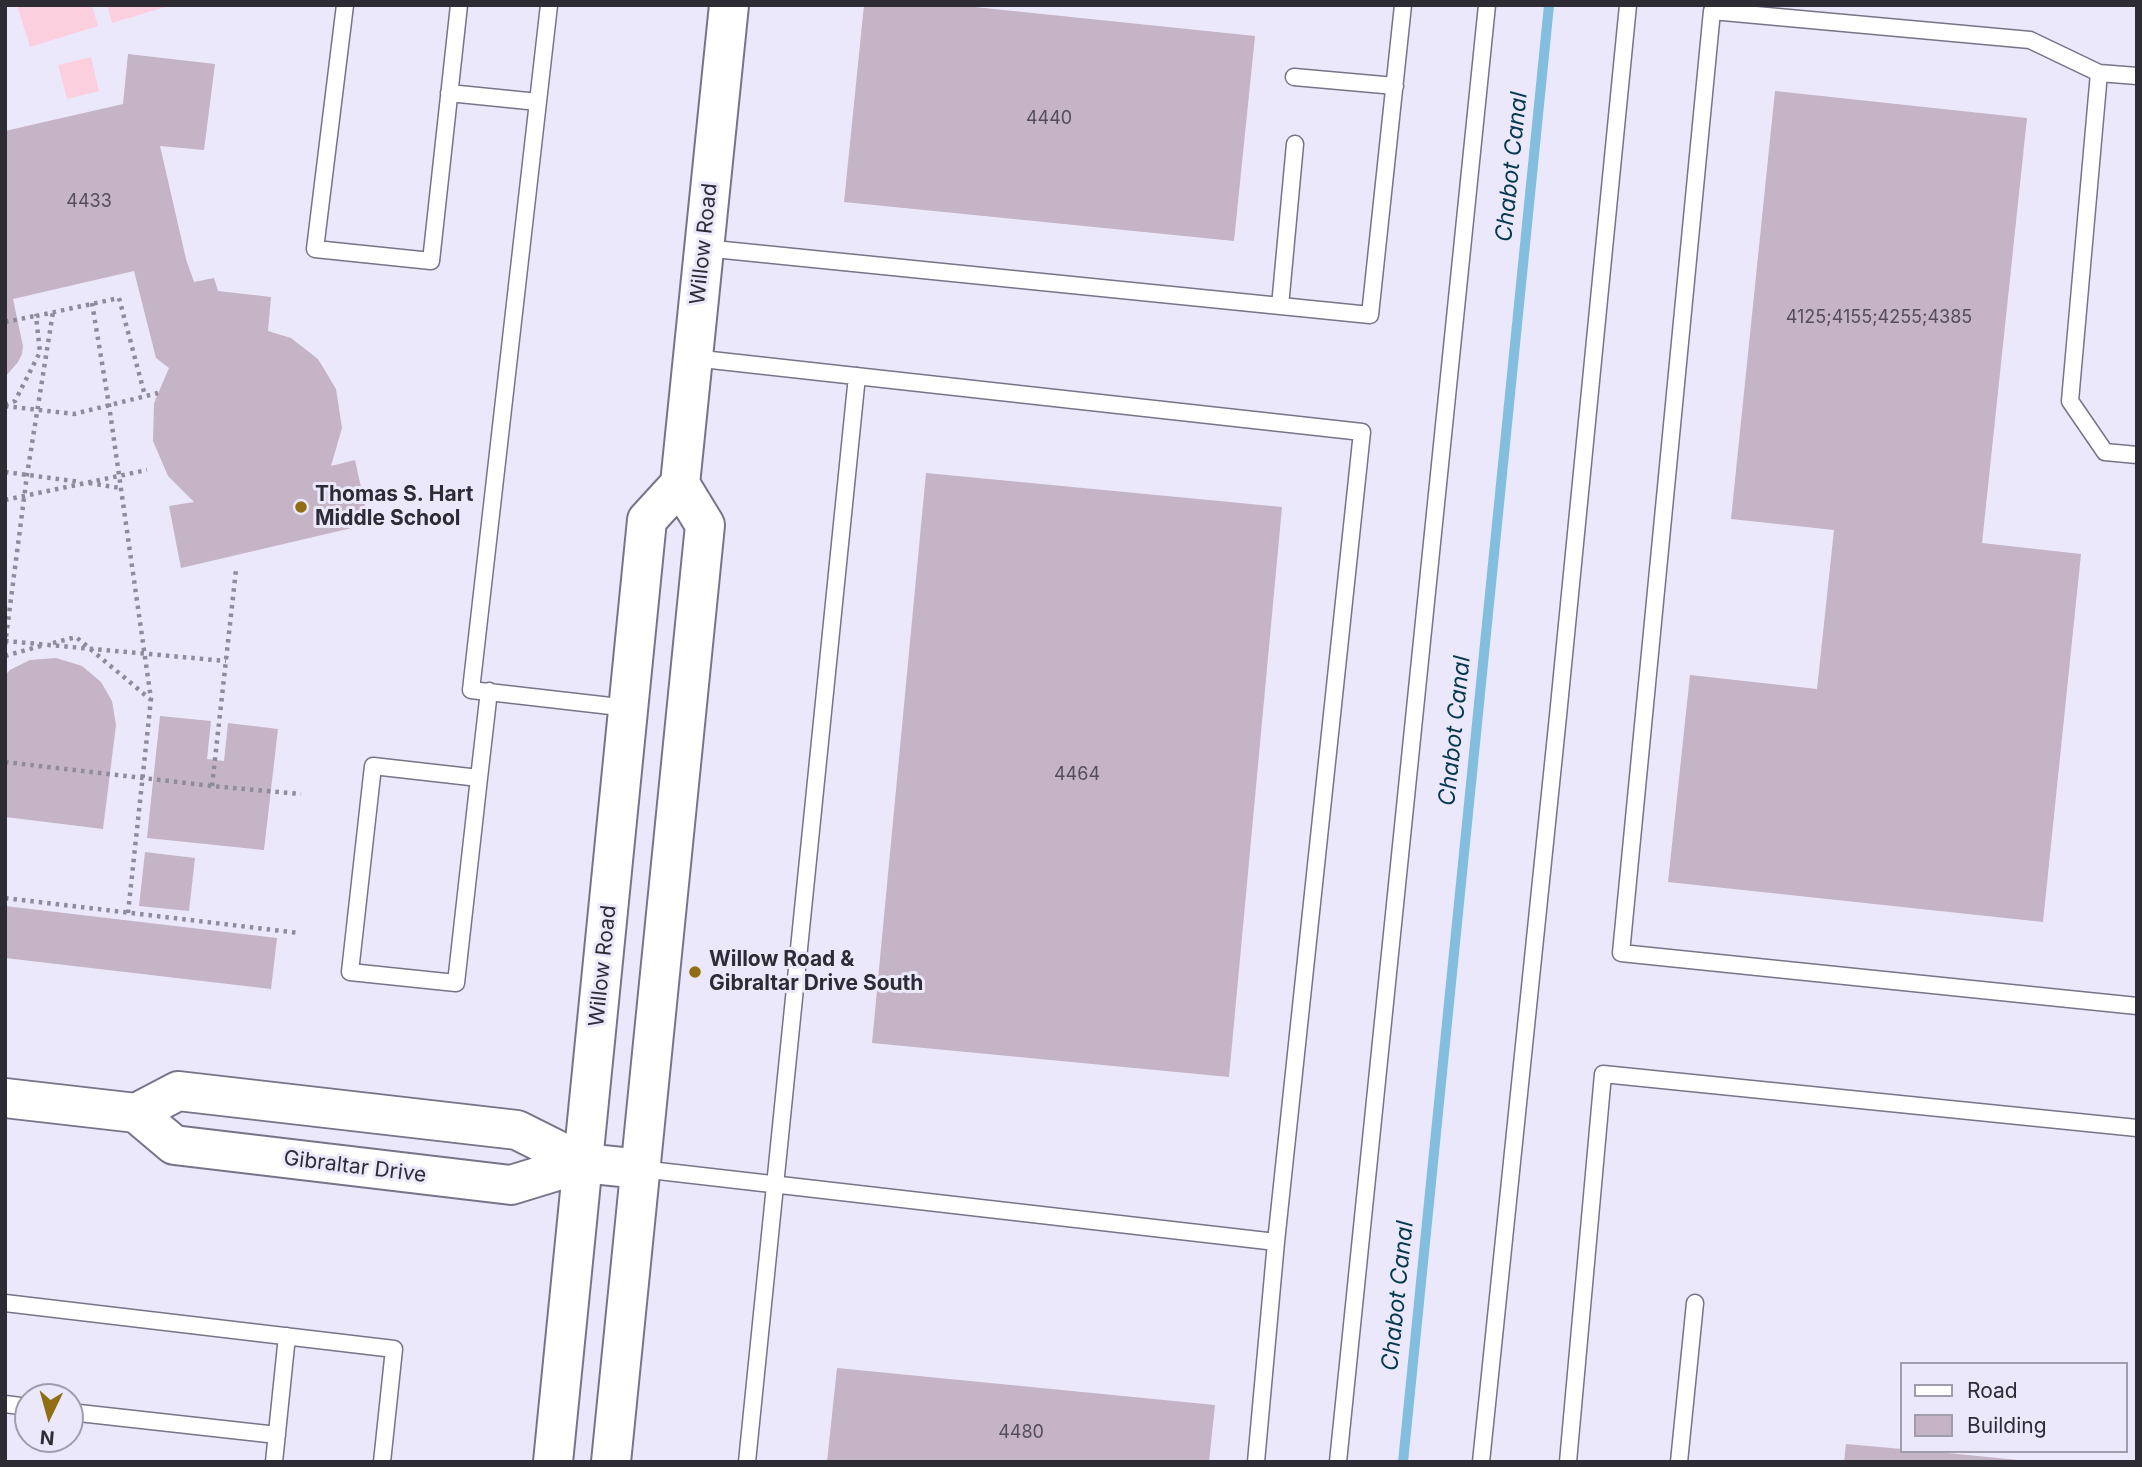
<!DOCTYPE html>
<html>
<head>
<meta charset="utf-8">
<style>
	body { margin:0 }
	#map { position:relative; width:2142px; height:1467px; overflow:hidden; background:#ebe8fc; font-family:Inter,sans-serif }
	canvas { display:block }
	.frame { position:absolute; inset:0; border:7px solid #2d2c35; pointer-events:none }
	.legend { position:absolute; left:1900px; top:1362px; width:228px; height:91px; box-sizing:border-box; background:#ebe8fc; border:2px solid #9f9dac; margin:0; padding:9px 12px; list-style:none; font-size:21px; color:#2d2c35 }
	.legend li { display:flex; align-items:center; gap:14px; height:35px }
	.legend b { width:35px; border:2px solid #9f9dac }
	.north { position:absolute; left:14px; top:1383px; width:70px; height:70px; box-sizing:border-box; background:#ebe8fc; border:2px solid #9f9dac; border-radius:50%; rotate:185deg; font-size:19px; font-weight:700; line-height:28px; text-align:center; color:#2d2c35 }
	.north::after { content:''; display:block; margin:auto; width:24px; height:32px; background:#916e14; clip-path:polygon(50% 0,100% 100%,50% 72%,0 100%) }
</style>
</head>
<body>
<div id="map">
<canvas width="2142" height="1467"></canvas>
<div class="frame"></div>
<ul class="legend">
<li><b style="height:9px;background:#fff"></b>Road</li>
<li><b style="height:19px;background:#c5b3c6"></b>Building</li>
</ul>
<div class="north">N</div>
</div>
<script>
const c = document.querySelector('canvas').getContext('2d');
c.lineJoin = 'round';
function paint(path, color) { c.fillStyle = color; c.fill(path, 'evenodd'); }
const toPath = rows => new Path2D(rows.map(r => 'M' + r).join(''));
function trace(path, color, width, dash) { c.strokeStyle = color; c.lineWidth = width; c.lineCap = dash ? 'butt' : 'round'; c.setLineDash(dash || []); c.stroke(path); }
function label(font, color, halo, rows, align = 'center') {
  c.font = font + ' Inter,sans-serif'; c.lineWidth = 6; c.setLineDash([]); c.textBaseline = 'middle'; c.strokeStyle = halo; c.fillStyle = color; for (const [text, x, y, turn = 0] of rows) {
    c.save(); c.translate(x, y); c.rotate((+turn || 0) * Math.PI / 180); c.textAlign = isNaN(turn) ? turn : align; if (halo) c.strokeText(text, 0, 0); c.fillText(text, 0, 0); c.restore();
  }
}
paint(toPath([
	[17,5,92,5,98,26,30,47],
	[107,5,172,5,112,23],
	[91,57,99,91,67,99,58,65]
]), '#fccfdf');
trace(toPath([
	[1403,1462,1549,5]
]), '#83bedf', 10);
paint(toPath([
	[864,5,955,5,1255,36,1234,241,844,202],
	[128,54,215,64,204,150,160,146,186,259,194,282,214,278,218,291,271,297,268,331,291,338,318,359,336,389,342,428,331,466,355,460,369,524,181,568,169,506,194,502,168,476,153,441,154,403,169,368,156,358,134,271,13,299,23,346,22,354,18,362,5,377,5,131,123,104],
	[1775,91,2027,118,1982,543,2081,554,2043,922,1668,882,1690,675,1817,689,1834,530,1731,519],
	[926,473,1282,507,1229,1077,872,1043],
	[56,658,82,666,101,682,112,701,116,725,103,829,5,817,5,675,10,670,30,660],
	[160,716,211,721,207,759,224,761,228,723,278,729,264,850,147,838],
	[145,852,195,858,189,911,139,906],
	[5,906,277,938,271,989,5,958],
	[837,1368,1215,1405,1209,1462,827,1462],
	[1846,1444,1902,1449,1902,1451,1927,1451,2018,1460,2018,1462,1844,1462]
]), '#c5b3c6');
const lane = toPath([
	[345,5,315,249,431,261,459,5],
	[549,5,471,690,628,708],
	[2099,73,2070,401,2105,452,2137,455],
	[2137,76,2099,73,2030,40,1712,11,1621,953,2137,1006],
	[1294,77,1395,86],
	[449,93,538,102],
	[704,248,1370,315,1403,5],
	[1280,306,1295,144],
	[693,358,1362,432,1276,1242,1256,1462],
	[479,778,456,983,350,972,373,766,479,778,489,691],
	[641,1169,1276,1242],
	[5,1303,394,1349,382,1462],
	[5,1404,28,1407],
	[70,1412,277,1435],
	[274,1462,287,1336],
	[747,1462,857,376],
	[1338,1462,1487,5],
	[1481,1462,1558,716,1628,5],
	[1568,1462,1603,1074,2137,1128],
	[1679,1462,1695,1303]
]);
const secondary = toPath([
	[5,1098,136,1113,174,1145,511,1185,583,1163],
	[136,1113,178,1091,517,1130,583,1163,641,1169],
	[553,1462,647,520,680,484,729,5],
	[611,1462,705,525,680,484]
]);
trace(lane, '#777389', 19);
trace(secondary, '#777389', 42);
trace(toPath([
	[92,303,109,405,151,699,128,913],
	[5,322,35,316],
	[5,405,15,401,40,352,36,316,119,298,145,396],
	[5,406,74,414,158,393],
	[5,472,81,482],
	[89,483,120,488],
	[5,500,147,470],
	[5,641,226,661],
	[53,643,76,637,150,699],
	[5,645,27,475,53,312],
	[5,656,44,645],
	[5,762,212,786,301,794],
	[212,786,236,570],
	[5,898,299,933]
]), '#8e8c9b', 4.5, [3.5, 5]);
trace(lane, '#fff', 16);
trace(secondary, '#fff', 38);
for (const [x, y, r, color] of [
	[301,507,7,"#916e14"],
	[695,972,7,"#916e14"]
]) { const dot = new Path2D(); dot.arc(x, y, r, 0, 2 * Math.PI); c.fillStyle = color; c.fill(dot); trace(dot, '#ebe8fc', 2.5); }
label('18px', '#534e59', null, [
	["4440",1049,119],
	["4433",89,202],
	["4125;4155;4255;4385",1879,318],
	["4464",1077,775],
	["4480",1021,1433]
]);
label('21px', '#2d2c35', '#ebe8fc', [
	["Willow Road",704,244,-84],
	["Willow Road",603,966,-84],
	["Gibraltar Drive",355,1167,7]
]);
label('bold 21px', '#2d2c35', '#ebe8fc', [
	["Thomas S. Hart",315,495],
	["Middle School",315,519],
	["Willow Road &",709,960],
	["Gibraltar Drive South",709,984]
], 'left');
label('italic 23px', '#04384e', '#ebe8fc', [
	["Chabot Canal",1512,167,-84],
	["Chabot Canal",1455,731,-84],
	["Chabot Canal",1398,1296,-84]
]);
</script>
</body>
</html>
